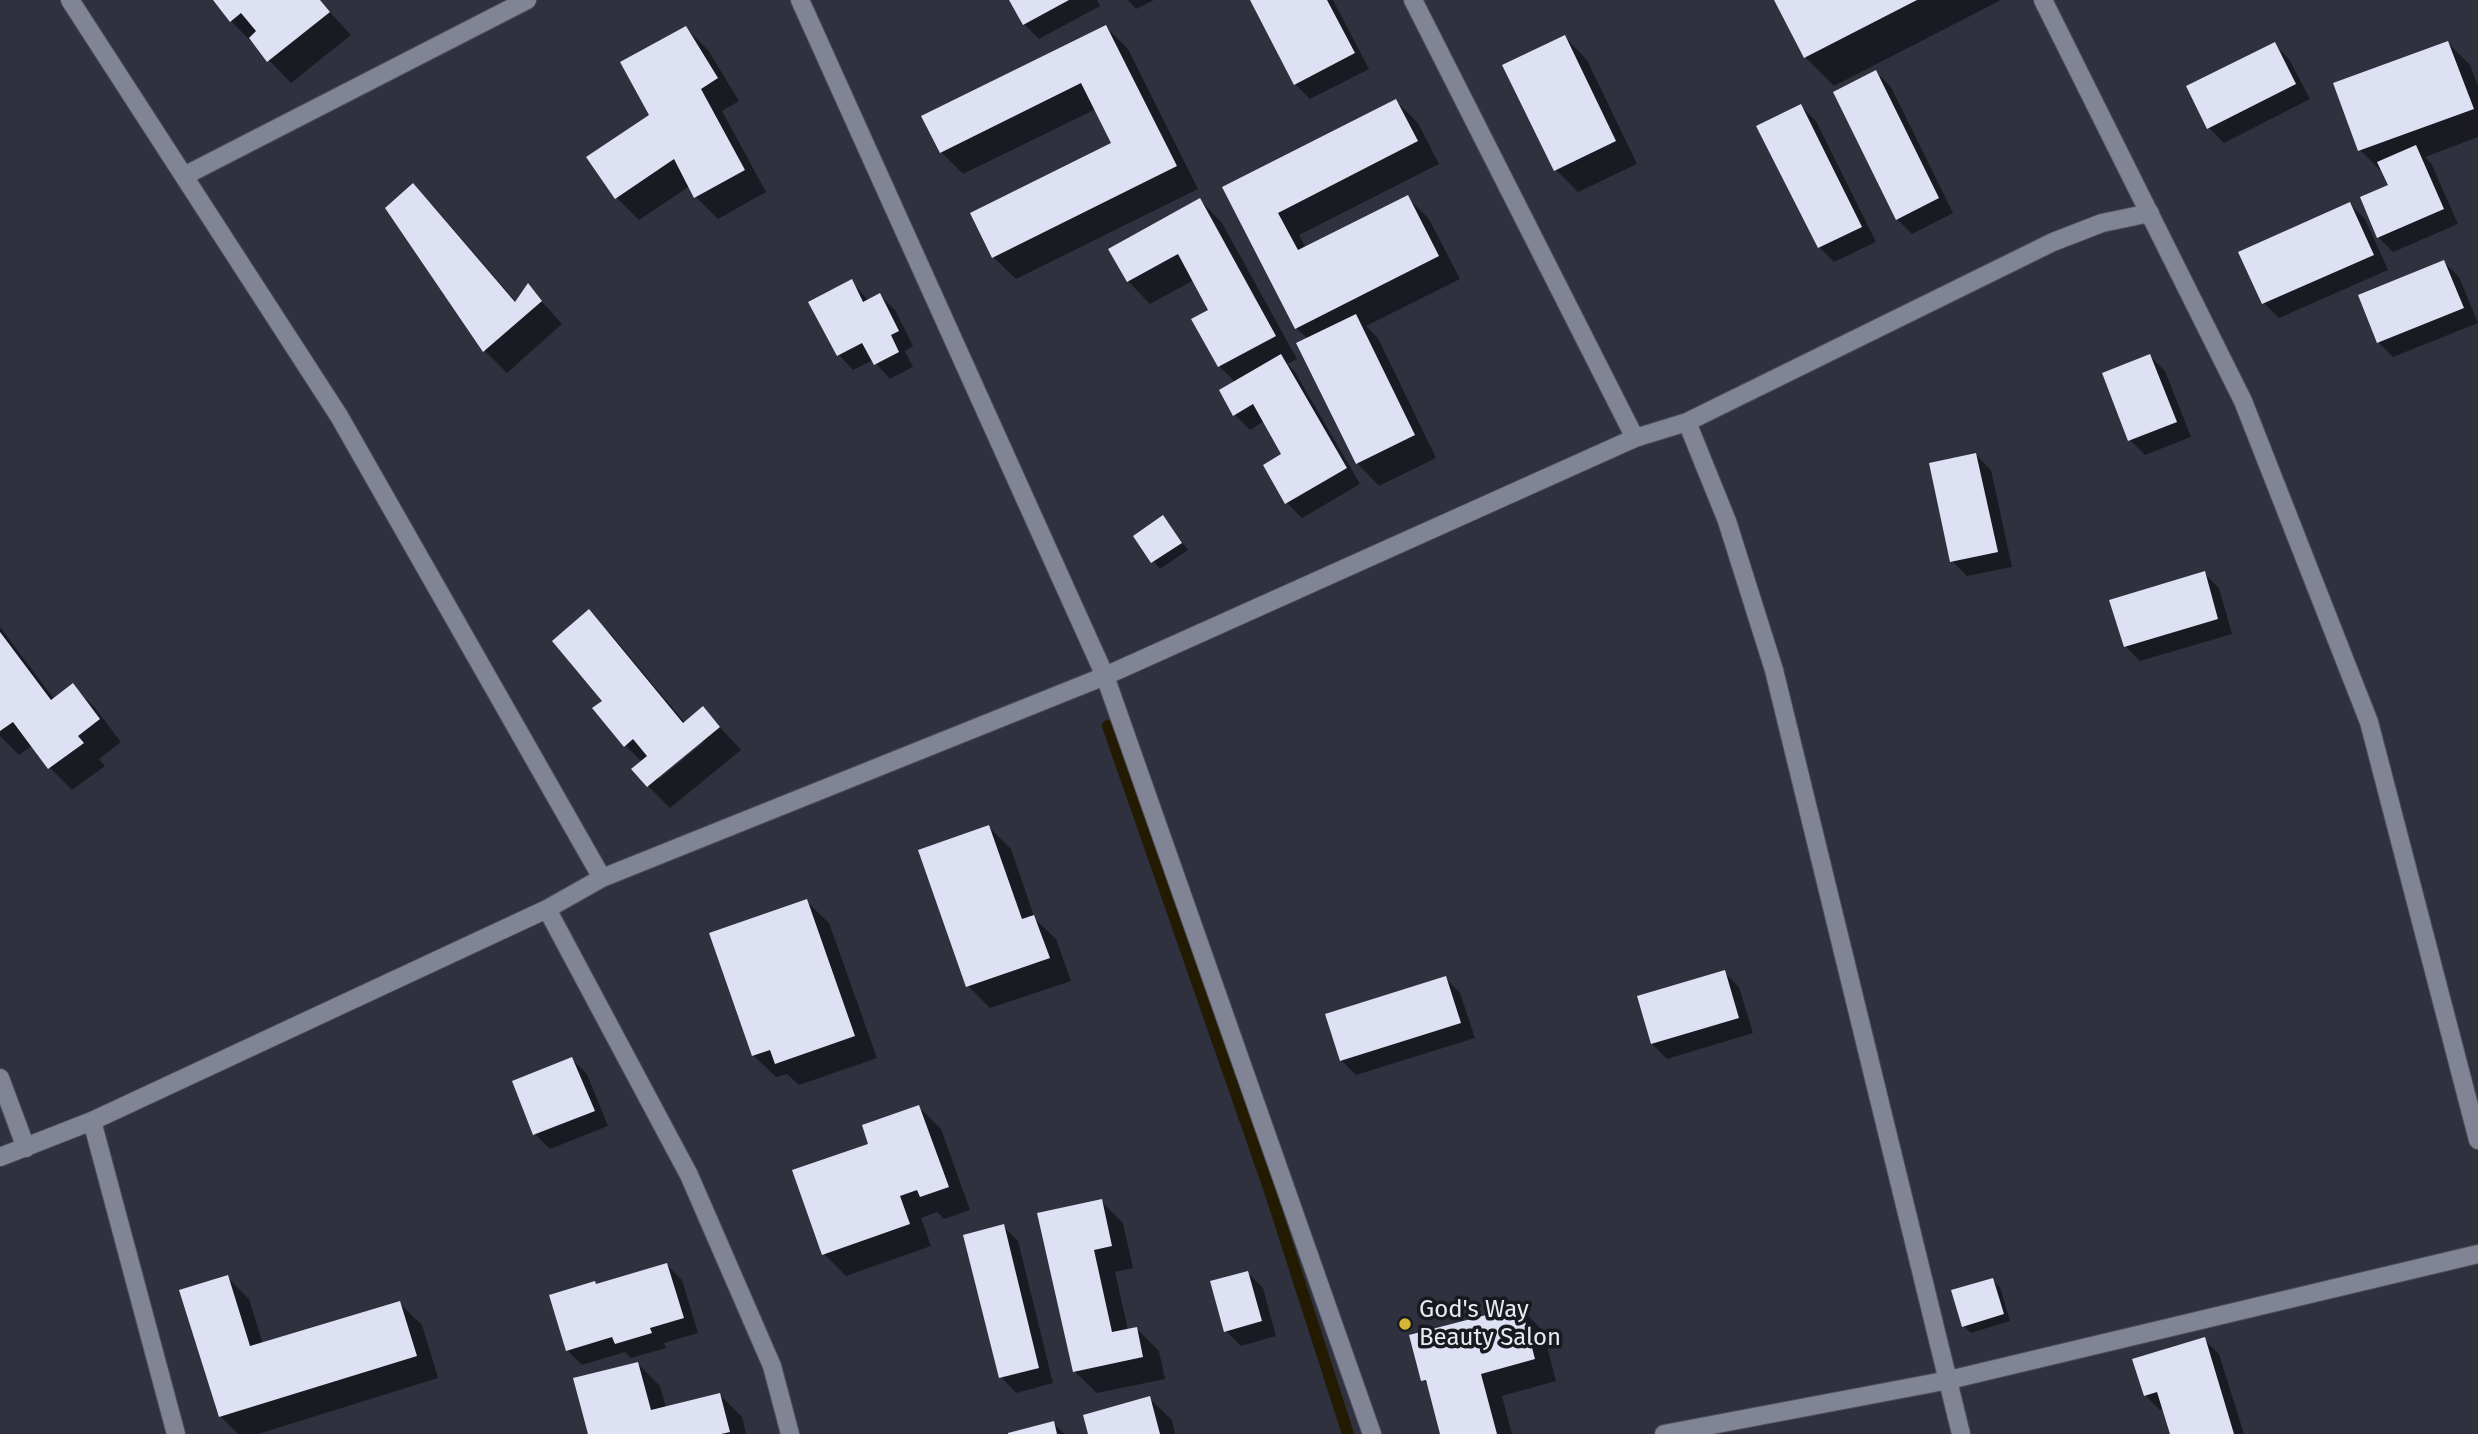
<!DOCTYPE html>
<html>
<head>
<meta charset="utf-8">
<style>
	body { margin:0 }
	canvas { display:block; background:#2f313f }
</style>
</head>
<body>
<canvas width="2478" height="1434"></canvas>
<script>
const c = document.querySelector('canvas').getContext('2d');
c.lineJoin = 'round';
function paint(path, color) { c.fillStyle = color; c.fill(path, 'evenodd'); }
const toPath = rows => new Path2D(rows.map(r => 'M' + r).join(''));
function trace(path, color, width, dash) { c.strokeStyle = color; c.lineWidth = width; c.lineCap = dash ? 'butt' : 'round'; c.setLineDash(dash || []); c.stroke(path); }
function label(font, color, halo, rows, align = 'center') {
  c.font = font + ' "Fira Sans",sans-serif'; c.lineWidth = 7; c.setLineDash([]); c.textBaseline = 'middle'; c.strokeStyle = halo; c.fillStyle = color; for (const [text, x, y, turn = 0] of rows) {
    c.save(); c.translate(x, y); c.rotate((+turn || 0) * Math.PI / 180); c.textAlign = isNaN(turn) ? turn : align; if (halo) c.strokeText(text, 0, 0); c.fillText(text, 0, 0); c.restore();
  }
}
paint(toPath([
	[215,0,319,0,351,35,291,83,231,21],
	[1011,0,1097,0,1100,6,1039,39,1024,24],
	[1128,0,1154,0,1136,9],
	[1252,0,1333,0,1369,69,1310,99,1295,84],
	[1776,0,2001,0,1834,86,1805,57],
	[1106,27,1128,49,1198,189,1016,279,993,257,1113,144,1096,109,963,174,941,152],
	[686,28,708,50,739,101,722,111,766,192,718,219,696,197,690,186,639,220,617,198,589,158,651,115],
	[1565,37,1587,60,1637,164,1578,192,1556,170],
	[2448,43,2470,65,2478,86,2478,137,2425,157,2431,163,2458,224,2393,252,2378,237,2390,186,2382,172,2360,150],
	[2274,44,2289,59,2310,99,2224,143,2209,128],
	[1876,72,1891,87,1953,213,1912,234,1897,219],
	[1396,101,1418,123,1439,164,1299,235,1306,248,1407,197,1429,219,1460,279,1366,326,1378,338,1436,458,1379,486,1357,463,1308,339,1296,328,1225,188],
	[1801,106,1816,121,1876,242,1834,262,1819,247],
	[413,186,435,208,517,303,528,286,562,324,507,373,485,351,387,208],
	[1200,200,1222,223,1297,359,1287,364,1295,372,1360,484,1302,518,1287,503,1284,455,1264,421,1250,430,1235,415,1236,383,1219,366,1193,319,1210,310,1194,280,1150,304,1128,281,1110,249],
	[2350,204,2365,219,2388,270,2279,318,2264,303,2240,253],
	[2444,262,2459,277,2478,323,2393,357,2378,342],
	[851,281,869,301,880,295,895,310,913,346,905,351,913,367,890,379,873,360,853,370,839,355,811,302],
	[2150,356,2165,371,2191,437,2145,455,2130,440],
	[1976,455,1991,470,2012,567,1967,576,1952,561],
	[1163,518,1188,550,1160,569,1135,536],
	[2204,573,2219,588,2232,634,2140,661,2125,646],
	[589,612,611,634,685,723,703,709,741,750,670,808,648,786,642,762,625,745,604,701],
	[702,740,704,742,659,779,657,777],
	[0,627,54,699,73,686,95,708,121,742,99,759,105,766,72,790,50,768,33,745,19,755,0,736],
	[989,827,1011,849,1035,919,1056,939,1071,981,990,1008,968,986],
	[806,901,829,923,877,1058,799,1085,787,1074,776,1077,753,1055],
	[1724,972,1739,987,1753,1033,1667,1059,1652,1044],
	[1445,978,1460,993,1475,1038,1356,1075,1341,1060],
	[572,1059,587,1074,608,1126,550,1149,535,1134,514,1082],
	[919,1107,941,1129,970,1210,944,1219,937,1212,921,1218,931,1246,846,1276,824,1254,871,1145],
	[1101,1201,1123,1223,1133,1268,1115,1272,1128,1330,1136,1328,1159,1351,1165,1379,1097,1393,1074,1371],
	[1003,1226,1018,1241,1053,1383,1016,1393,1001,1377,965,1236],
	[667,1265,682,1280,698,1333,664,1343,666,1348,631,1358,625,1352,582,1365,567,1350,597,1286],
	[1248,1273,1263,1288,1276,1336,1241,1346,1226,1331],
	[227,1277,249,1299,263,1344,399,1303,422,1325,438,1378,258,1434,238,1434,220,1416],
	[1992,1280,2000,1287,2010,1321,1971,1333,1964,1326],
	[1521,1308,1543,1331,1556,1381,1502,1396,1512,1434,1442,1434,1430,1387,1423,1380],
	[2204,1339,2219,1354,2244,1434,2172,1434,2164,1409,2160,1410,2145,1395],
	[638,1364,660,1386,666,1408,720,1395,742,1417,746,1434,589,1434],
	[1149,1398,1172,1420,1175,1434,1090,1434],
	[1053,1423,1065,1434,1012,1434]
]), '#0007');
trace(toPath([
	[1108,726,1269,1188,1348,1434]
]), '#221b02', 12);
paint(toPath([
	[213,0,320,0,330,12,267,62,249,38,256,31,241,13,230,22],
	[1009,0,1069,0,1023,25],
	[1250,0,1327,0,1355,53,1294,85],
	[1774,0,1917,0,1804,58],
	[1106,25,1177,166,992,258,970,213,1111,143,1081,83,940,153,921,116],
	[686,26,718,78,701,89,745,170,694,198,674,159,615,199,586,157,649,115,620,62],
	[1565,35,1616,141,1554,171,1502,65],
	[2448,41,2474,109,2358,151,2333,83],
	[2275,42,2296,84,2207,129,2186,86],
	[1876,70,1939,198,1896,220,1833,92],
	[1396,99,1418,141,1278,213,1298,250,1408,195,1439,256,1295,329,1222,187],
	[1801,104,1862,227,1818,248,1756,126],
	[2416,145,2444,209,2377,238,2360,197,2388,185,2377,162],
	[413,183,515,302,528,283,542,301,483,352,385,208],
	[1200,198,1276,336,1218,367,1191,319,1208,310,1178,254,1127,282,1108,249],
	[2350,202,2374,255,2262,304,2238,252],
	[2444,260,2464,308,2377,343,2358,295],
	[852,279,863,302,880,293,899,331,891,335,899,352,874,365,862,343,837,356,808,302],
	[1356,314,1415,435,1356,464,1296,343],
	[1281,354,1347,468,1285,504,1263,465,1281,454,1253,404,1233,416,1219,390],
	[2150,354,2177,422,2128,441,2102,373],
	[1976,453,1998,552,1950,562,1929,463],
	[1163,515,1182,543,1151,563,1133,536],
	[2205,571,2218,619,2124,647,2109,600],
	[589,609,683,723,703,706,720,727,647,787,631,769,647,756,633,739,624,747,592,708,602,701,552,641],
	[0,632,51,700,73,683,100,719,78,736,84,743,48,769,13,722,0,731],
	[989,825,1022,919,1034,915,1050,958,966,987,918,850],
	[807,899,855,1036,775,1064,770,1050,752,1056,709,933],
	[1725,970,1739,1018,1651,1044,1637,996],
	[1446,976,1461,1023,1340,1061,1325,1014],
	[572,1057,595,1111,533,1135,512,1081],
	[919,1105,949,1187,920,1197,917,1190,900,1196,910,1224,822,1255,792,1170,868,1144,862,1125],
	[1102,1199,1112,1246,1094,1250,1112,1332,1137,1327,1143,1357,1073,1372,1037,1213],
	[1004,1224,1039,1368,999,1378,963,1235],
	[667,1263,684,1318,650,1328,652,1333,615,1344,612,1337,566,1351,549,1295,595,1281,596,1284],
	[1248,1271,1262,1321,1224,1332,1210,1281],
	[228,1275,250,1346,400,1301,417,1356,219,1417,179,1290],
	[1993,1278,2004,1314,1962,1327,1951,1290],
	[1521,1306,1535,1359,1481,1374,1497,1434,1440,1434,1426,1380,1421,1381,1409,1335],
	[2205,1337,2234,1434,2170,1434,2157,1392,2144,1396,2132,1359],
	[638,1362,651,1410,720,1393,730,1432,721,1434,588,1434,573,1378],
	[1150,1396,1160,1434,1088,1434,1083,1415],
	[1054,1421,1057,1434,1008,1434,1008,1433]
]), '#dee1f3');
const minor = toPath([
	[70,0,339,416,602,878],
	[800,0,1105,676,1372,1434],
	[1413,0,1635,438],
	[2043,0,2243,401,2369,722,2478,1140],
	[184,176,527,0],
	[1687,422,1727,521,1774,670,1961,1434],
	[547,909,689,1175,772,1366,790,1434],
	[0,1078,26,1148],
	[92,1121,176,1434],
	[0,1157,92,1121,547,909,602,878,1105,676,1635,438,1687,422,2053,242,2102,223,2150,213],
	[1664,1434,1949,1380,2478,1254]
]);
trace(minor, '#4d4f5b', 20);
trace(minor, '#818494', 18);
for (const [x, y, r, color] of [
	[1405,1324,7,"#d6b534"]
]) { const dot = new Path2D(); dot.arc(x, y, r, 0, 2 * Math.PI); c.fillStyle = color; c.fill(dot); trace(dot, '#181a20', 2.5); }
label('24px', '#e8eaf3', '#181a20', [
	["God's Way",1419,1310],
	["Beauty Salon",1419,1338]
], 'left');
</script>
</body>
</html>
